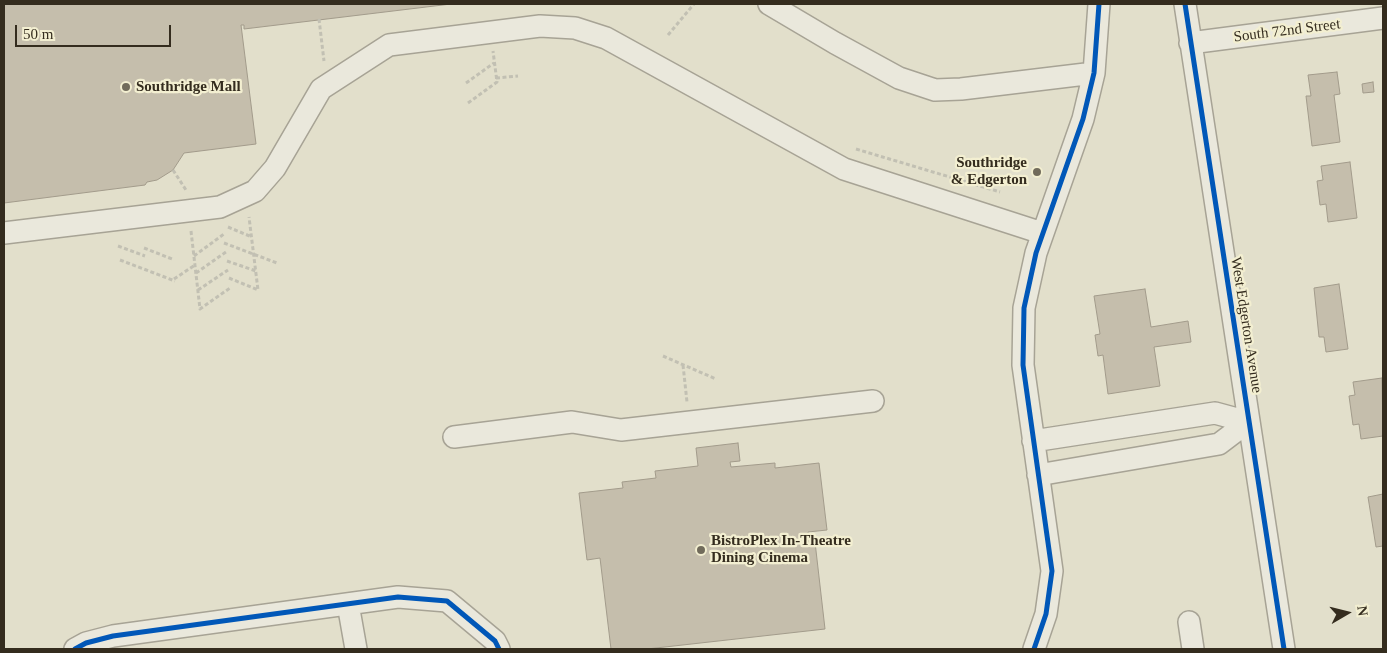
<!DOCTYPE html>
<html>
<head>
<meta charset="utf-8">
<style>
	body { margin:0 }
	#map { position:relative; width:1387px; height:653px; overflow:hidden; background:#e2dfcb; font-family:"Times New Roman",serif }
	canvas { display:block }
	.frame { position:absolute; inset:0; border:5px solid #342c1e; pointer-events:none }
	.north { position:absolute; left:1322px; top:588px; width:50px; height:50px; -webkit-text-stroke:4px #f3efd1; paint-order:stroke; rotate:82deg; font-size:14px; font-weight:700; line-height:20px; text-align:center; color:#342c1e }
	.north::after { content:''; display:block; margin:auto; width:18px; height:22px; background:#342c1e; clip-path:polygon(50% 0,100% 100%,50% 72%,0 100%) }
	.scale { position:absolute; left:15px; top:25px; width:156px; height:22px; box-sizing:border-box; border:2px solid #342c1e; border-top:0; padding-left:6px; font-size:15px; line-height:18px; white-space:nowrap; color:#342c1e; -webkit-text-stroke:4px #f3efd1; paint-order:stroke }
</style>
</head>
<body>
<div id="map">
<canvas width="1387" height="653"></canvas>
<div class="frame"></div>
<div class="north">N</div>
<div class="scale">50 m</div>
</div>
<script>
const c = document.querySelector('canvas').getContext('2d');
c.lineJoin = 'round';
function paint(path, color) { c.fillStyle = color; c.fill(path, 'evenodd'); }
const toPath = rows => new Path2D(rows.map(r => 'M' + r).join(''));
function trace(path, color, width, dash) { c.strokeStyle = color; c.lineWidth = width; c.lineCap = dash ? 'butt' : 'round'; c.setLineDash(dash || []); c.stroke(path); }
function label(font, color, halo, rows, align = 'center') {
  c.font = font + ' "Times New Roman",serif'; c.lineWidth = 4.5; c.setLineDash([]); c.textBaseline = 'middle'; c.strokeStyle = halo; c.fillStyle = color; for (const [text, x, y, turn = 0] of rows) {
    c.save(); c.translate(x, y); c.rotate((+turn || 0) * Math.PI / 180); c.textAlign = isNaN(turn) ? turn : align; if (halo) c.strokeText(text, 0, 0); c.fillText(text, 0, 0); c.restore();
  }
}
const building = toPath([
	[4,4,451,4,244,29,244,25,241,25,256,144,184,153,173,170,157,180,147,182,145,185,4,203,4,4],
	[1337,72,1340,94,1334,95,1340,142,1312,146,1306,96,1311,96,1308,75,1337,72],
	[1373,82,1374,92,1363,93,1362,84,1373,82],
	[1350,162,1357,218,1328,222,1326,204,1320,205,1317,181,1323,180,1321,166,1350,162],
	[1339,284,1348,349,1326,352,1324,337,1319,337,1314,288,1339,284],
	[1145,289,1151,327,1188,321,1191,342,1154,347,1160,386,1108,394,1103,355,1098,356,1095,335,1100,334,1094,296,1145,289],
	[1382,378,1383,436,1361,439,1359,424,1353,425,1349,396,1355,395,1353,382,1382,378],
	[738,443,740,461,730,462,731,467,775,463,775,468,819,463,827,530,808,532,809,542,815,542,825,629,647,649,611,649,600,558,587,560,579,493,623,488,622,482,656,478,655,471,698,466,696,448,738,443],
	[1383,494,1383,546,1376,547,1368,497,1383,494]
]);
paint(building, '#c5beac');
trace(building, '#a29b8b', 1);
const minor = toPath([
	[769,4,835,43,899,78,935,90,961,89,1094,73],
	[1185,4,1284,649],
	[1190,43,1383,18],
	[4,233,220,207,255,191,275,168,321,89,389,45,540,26,575,28,606,38,844,169,1042,233],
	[454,437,572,422,621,430,873,401],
	[1033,441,1215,413,1248,422],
	[1038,475,1219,444,1248,422],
	[348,604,356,649],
	[1189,622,1193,649],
	[75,649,86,643,113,636,398,597,447,601,495,641,499,649],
	[1034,649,1046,614,1052,571,1023,365,1024,308,1036,253,1083,119,1094,73,1099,4]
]);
trace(minor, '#a7a395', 24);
trace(toPath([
	[319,19,324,61],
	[668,35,694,4],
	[496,78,518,76],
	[466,83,494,63],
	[468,103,497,82,493,51],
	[856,149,1000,192],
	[173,170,186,190],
	[228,227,252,237],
	[191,231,200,309,230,288],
	[224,243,277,263],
	[118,246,145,256],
	[144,248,172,259],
	[194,256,224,234],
	[120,260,175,281],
	[227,261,256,271],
	[196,273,226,252],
	[229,278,258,290,249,217],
	[174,279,195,265],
	[198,290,228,270],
	[663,356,716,379],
	[683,365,687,402]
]), '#c2c0b3', 3, [4, 2.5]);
trace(minor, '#eae8dc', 21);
trace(toPath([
	[1185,4,1284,649],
	[75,649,86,643,113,636,398,597,447,601,495,641,499,649],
	[1034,649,1046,614,1052,571,1023,365,1024,308,1036,253,1083,119,1094,73,1099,4]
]), '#0057b8', 5);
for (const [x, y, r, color] of [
	[126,87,5,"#716b5b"],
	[1037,172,5,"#716b5b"],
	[701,550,5,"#716b5b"]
]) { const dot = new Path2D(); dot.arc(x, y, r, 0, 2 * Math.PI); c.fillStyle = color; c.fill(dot); trace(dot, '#f3efd1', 2); }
label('15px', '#342c1e', '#f3efd1', [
	["South 72nd Street",1287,31,-7],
	["West Edgerton Avenue",1246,325,81]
]);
label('bold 15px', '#342c1e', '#f3efd1', [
	["Southridge Mall",136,87],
	["Southridge",1027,163,"right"],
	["& Edgerton",1027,180,"right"],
	["BistroPlex In-Theatre",711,541],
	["Dining Cinema",711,558]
], 'left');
</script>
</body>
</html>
